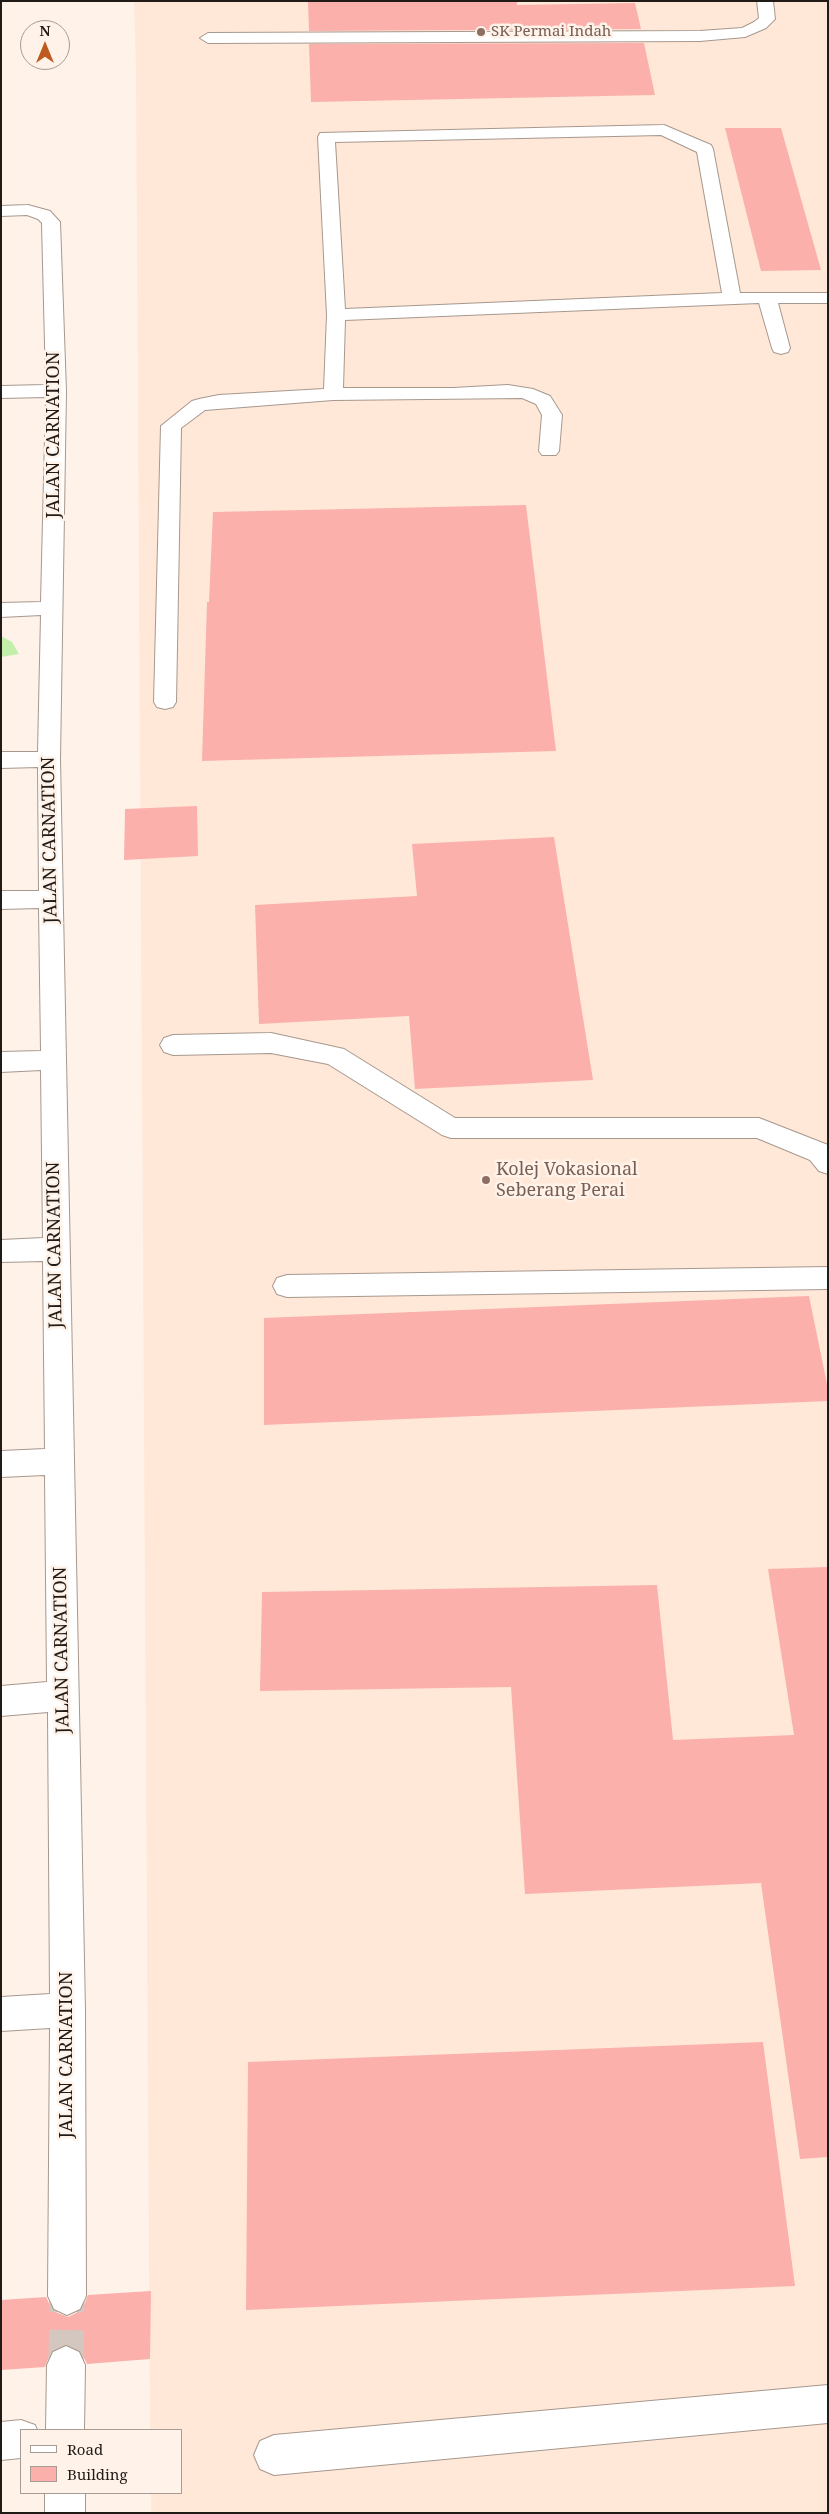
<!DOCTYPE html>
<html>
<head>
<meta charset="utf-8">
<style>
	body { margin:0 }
	#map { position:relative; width:829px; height:2514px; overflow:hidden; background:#fff2e9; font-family:"Noto Serif",serif }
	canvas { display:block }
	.frame { position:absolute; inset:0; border:2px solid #211b17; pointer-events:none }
	.legend { position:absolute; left:20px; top:2429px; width:162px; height:65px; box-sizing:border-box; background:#fff2e9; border:1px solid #a69c95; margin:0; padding:6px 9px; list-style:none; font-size:15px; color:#211b17 }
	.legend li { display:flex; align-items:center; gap:10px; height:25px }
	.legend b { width:25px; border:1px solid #a69c95 }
	.north { position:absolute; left:20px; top:20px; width:50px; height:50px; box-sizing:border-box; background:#fff2e9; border:1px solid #a69c95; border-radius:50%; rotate:0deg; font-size:14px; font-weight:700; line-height:20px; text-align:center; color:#211b17 }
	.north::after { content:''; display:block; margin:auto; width:18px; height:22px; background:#bd5b1f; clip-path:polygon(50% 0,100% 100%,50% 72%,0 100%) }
</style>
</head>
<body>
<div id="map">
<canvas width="829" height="2514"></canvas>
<div class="frame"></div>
<ul class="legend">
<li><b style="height:6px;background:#fff"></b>Road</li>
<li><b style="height:14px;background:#fbb0ab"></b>Building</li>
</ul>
<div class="north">N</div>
</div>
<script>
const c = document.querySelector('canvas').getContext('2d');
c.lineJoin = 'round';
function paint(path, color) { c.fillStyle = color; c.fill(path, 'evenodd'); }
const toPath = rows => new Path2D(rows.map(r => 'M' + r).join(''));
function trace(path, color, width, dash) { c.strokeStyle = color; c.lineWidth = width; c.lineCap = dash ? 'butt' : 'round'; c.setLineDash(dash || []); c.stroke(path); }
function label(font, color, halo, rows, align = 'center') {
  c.font = font + ' "Noto Serif",serif'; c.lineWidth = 5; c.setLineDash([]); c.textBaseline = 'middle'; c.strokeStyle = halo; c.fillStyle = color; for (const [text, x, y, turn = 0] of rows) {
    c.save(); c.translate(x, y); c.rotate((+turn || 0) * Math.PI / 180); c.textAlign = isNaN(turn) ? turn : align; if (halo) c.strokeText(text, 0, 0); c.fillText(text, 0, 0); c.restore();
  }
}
paint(toPath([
	[134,1,828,1,828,2513,151,2513,151,2493,181,2493,181,2430,150,2430,136,69]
]), '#ffe8d8');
paint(toPath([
	[1,636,12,642,19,654,1,657]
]), '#c3efab');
paint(toPath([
	[308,1,517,1,517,5,635,3,641,29,309,31],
	[644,43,655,95,311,102,309,44],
	[725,128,781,128,821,270,761,271],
	[526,505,556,751,202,761,207,602,209,602,213,512],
	[197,806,198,856,124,860,125,809],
	[554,837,593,1080,415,1089,409,1016,259,1024,255,905,417,896,412,844],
	[809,1296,828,1389,828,1401,264,1425,264,1318],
	[828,1567,828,2157,800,2159,761,1883,525,1894,511,1687,260,1691,262,1592,657,1585,673,1740,794,1735,768,1569],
	[763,2042,795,2286,246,2310,248,2062],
	[151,2291,150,2359,87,2364,80,2350,65,2344,51,2351,45,2367,1,2370,1,2300,46,2297,53,2311,68,2317,82,2310,88,2295]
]), '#fbb0ab');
trace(toPath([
	[66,2365,67,2296]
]), '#d3c7bf', 35, [35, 18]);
const minor = toPath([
	[757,1,773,1,775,19,766,28,745,37,700,41,208,43,200,38,208,33,700,31,742,28,754,22,759,18,757,1],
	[664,125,711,145,713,149,740,293,828,293,828,303,778,303,790,348,788,352,781,354,774,352,772,348,759,303,345,320,343,388,453,388,508,385,533,389,550,396,562,415,559,451,556,455,542,455,539,451,542,415,536,404,522,398,333,400,205,410,181,428,176,702,173,707,165,709,157,707,154,702,161,426,192,401,199,399,219,395,324,389,327,315,318,137,320,133,664,125],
	[661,135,697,152,722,293,345,309,335,142,661,135],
	[28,205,50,211,60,222,66,391,60,759,85,2010,86,2296,80,2309,67,2315,54,2309,48,2296,50,2028,1,2031,1,1997,50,1994,48,1712,1,1716,1,1686,47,1682,45,1475,1,1477,1,1451,45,1449,43,1261,1,1262,1,1240,43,1238,41,1070,1,1072,1,1052,41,1051,39,908,1,909,1,891,39,891,38,767,1,768,1,752,38,752,41,615,1,617,1,603,41,602,46,397,1,398,1,386,46,385,42,223,38,219,27,215,1,216,1,206,28,205],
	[271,1033,344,1049,455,1118,759,1118,828,1145,828,1174,819,1171,810,1160,757,1138,451,1138,442,1135,328,1064,271,1053,173,1055,164,1052,160,1045,164,1038,173,1035,271,1033],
	[828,1267,828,1289,287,1297,277,1294,273,1286,277,1278,287,1275,828,1267],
	[66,2346,79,2352,85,2365,84,2430,46,2430,47,2365,53,2352,66,2346],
	[828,2385,828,2423,274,2475,260,2469,254,2455,260,2441,274,2435,828,2385],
	[21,2420,35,2425,37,2430,21,2430,21,2458,1,2460,1,2422,21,2420],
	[45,2493,85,2493,85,2513,45,2513,45,2493]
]);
trace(minor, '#a7988e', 2);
paint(minor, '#fff');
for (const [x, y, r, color] of [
	[481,32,5,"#8d6e63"],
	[486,1180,5,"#8d6e63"]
]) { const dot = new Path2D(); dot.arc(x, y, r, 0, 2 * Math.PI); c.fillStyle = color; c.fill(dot); trace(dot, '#fff2e9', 2); }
label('15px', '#785e54', '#fff2e9', [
	["SK Permai Indah",491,32]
], 'left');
label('18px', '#211b17', '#fff2e9', [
	["JALAN CARNATION",54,435,-90],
	["JALAN CARNATION",50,840,-91],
	["JALAN CARNATION",55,1245,-91],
	["JALAN CARNATION",62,1650,-91],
	["JALAN CARNATION",67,2055,-90]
]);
label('18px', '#785e54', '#fff2e9', [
	["Kolej Vokasional",496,1170],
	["Seberang Perai",496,1191]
], 'left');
</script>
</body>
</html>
